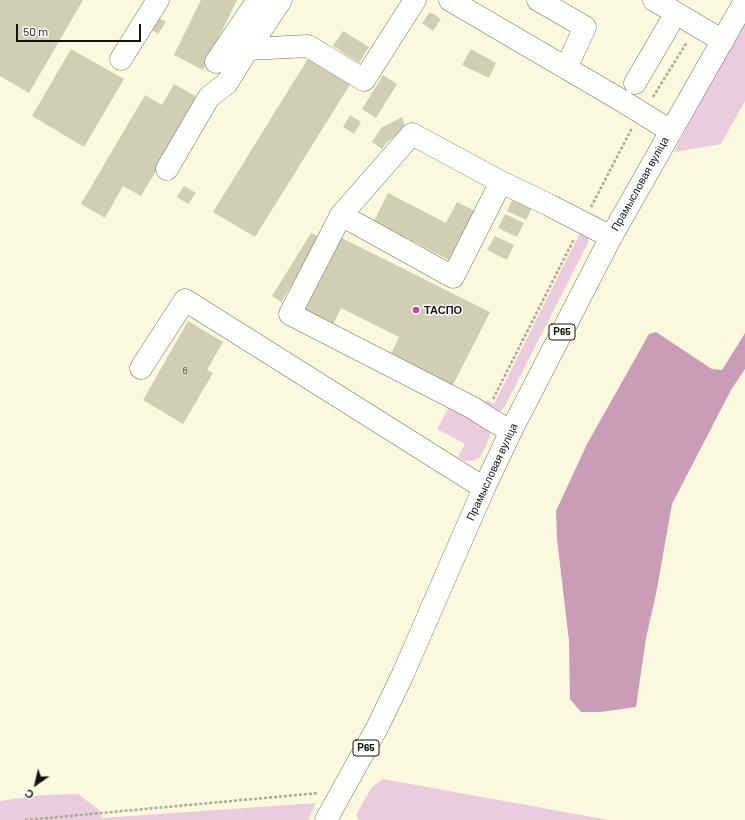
<!DOCTYPE html>
<html>
<head>
<meta charset="utf-8">
<style>
	body { margin:0 }
	#map { position:relative; width:745px; height:820px; overflow:hidden; background:#fbf9dd; font-family:Barlow,sans-serif }
	canvas { display:block }
	.north { position:absolute; left:16px; top:764px; width:40px; height:40px; -webkit-text-stroke:3px #fff; paint-order:stroke; rotate:214deg; font-size:11px; font-weight:700; line-height:16px; text-align:center; color:#14140a }
	.north::after { content:''; display:block; margin:auto; width:14px; height:18px; background:#14140a; clip-path:polygon(50% 0,100% 100%,50% 72%,0 100%) }
	.scale { position:absolute; left:16px; top:24px; width:125px; height:18px; box-sizing:border-box; border:2px solid #14140a; border-top:0; padding-left:5px; font-size:12px; line-height:14px; white-space:nowrap; color:#14140a; -webkit-text-stroke:3px #fff; paint-order:stroke }
</style>
</head>
<body>
<div id="map">
<canvas width="745" height="820"></canvas>
<div class="north">С</div>
<div class="scale">50 m</div>
</div>
<script>
const ctx = document.querySelector('canvas').getContext('2d');
ctx.lineJoin = 'round';
function fillPath(path, color) { ctx.fillStyle = color; ctx.fill(path, 'evenodd'); }
const shape = rows => new Path2D(rows.map(r => 'M' + r).join(''));
function stroke(path, color, width, dash) { ctx.strokeStyle = color; ctx.lineWidth = width; ctx.lineCap = dash ? 'butt' : 'round'; ctx.setLineDash(dash || []); ctx.stroke(path); }
function label(font, color, halo, rows, align = 'center') {
  ctx.font = font + ' Barlow,sans-serif'; ctx.lineWidth = 3; ctx.setLineDash([]); ctx.textBaseline = 'middle'; ctx.strokeStyle = halo; ctx.fillStyle = color; for (const [text, x, y, turn = 0] of rows) {
    ctx.save(); ctx.translate(x, y); ctx.rotate((+turn || 0) * Math.PI / 180); ctx.textAlign = isNaN(turn) ? turn : align; if (halo) ctx.strokeText(text, 0, 0); ctx.fillText(text, 0, 0); ctx.restore();
  }
}
const green = shape([
	[745,19,745,101,721,144,674,152,720,63],
	[582,229,589,236,588,243,505,406,501,411,496,413,483,407,486,400,494,404],
	[449,407,487,428,490,433,489,439,484,450,480,457,473,461,465,461,458,457,465,444,437,429],
	[383,779,609,820,359,820,356,815,372,787],
	[78,794,99,810,102,818,316,803,308,820,0,820,0,801,42,795]
]);
const water = shape([
	[656,332,712,369,722,370,745,333,745,369,731,390,672,504,656,594,646,638,636,707,601,712,581,712,570,699,569,641,557,539,556,511,587,444,649,334]
]);
const building = shape([
	[0,0,83,0,29,93,0,76],
	[201,0,237,0,203,70,174,55],
	[430,12,441,19,433,31,422,23],
	[155,15,166,22,158,34,147,26],
	[343,31,369,47,359,63,333,46],
	[71,49,124,79,84,147,32,116],
	[471,49,496,63,489,78,462,65],
	[309,57,351,83,255,237,213,212],
	[383,75,397,84,376,118,362,109],
	[174,84,199,98,141,196,123,186,105,218,81,204,145,95,162,105],
	[350,115,361,122,354,134,343,127],
	[402,117,406,129,387,142,382,149,372,142,381,128],
	[184,186,196,193,188,204,177,197],
	[388,193,446,223,457,202,475,211,449,260,374,221],
	[514,196,533,206,526,220,507,211],
	[505,214,524,223,517,237,498,228],
	[311,233,321,238,281,302,272,296],
	[495,236,514,245,507,260,487,250],
	[340,237,490,312,453,385,391,354,399,337,341,308,331,329,301,314],
	[188,321,223,342,207,370,213,373,183,424,143,400]
]);
const path = shape([
	[653,97,687,42],
	[591,207,632,128],
	[493,399,574,239],
	[25,820,319,793]
]);
const minor = shape([
	[281,0,248,49,308,46,364,80,415,0],
	[450,0,619,99,671,131],
	[538,0,585,27,566,68],
	[654,0,723,41],
	[121,59,158,0],
	[216,62,258,0],
	[635,83,676,13],
	[167,169,209,97,227,83,248,49],
	[341,215,453,277,501,182],
	[141,368,185,300,484,488],
	[511,431,493,421,473,408,290,314,341,215,412,134,501,182,549,205,611,237]
]);
const major = shape([
	[326,820,378,726,403,674,484,488,511,431,611,237,745,1]
]);
const markers = [
	[416,310,4,"#c2489a"]
];
const numberNames = [
	["6",185,371]
];
const shields = [
	[562,332,26],
	[366,748,26]
];
const shieldNames = [
	["Р65",562,332],
	["Р65",366,748]
];
const streetNames = [
	["Прамысловая вуліца",640,184,-61],
	["Прамысловая вуліца",492,472,-65]
];
const poiNames = [
	["ТАСПО",424,310]
];
fillPath(green, '#eaccde');
fillPath(water, '#ca9cb7');
fillPath(building, '#d1cfb3');
stroke(minor, '#747259', 23);
stroke(major, '#747259', 23);
stroke(path, '#abaa94', 2.5, [3, 2]);
stroke(minor, '#fff', 22);
stroke(major, '#fff', 22);
for (const [x, y, r, color] of markers) { const dot = new Path2D(); dot.arc(x, y, r, 0, 2 * Math.PI); ctx.fillStyle = color; ctx.fill(dot); stroke(dot, '#fff', 1.5); }
label('9px', '#434334', null, numberNames);
for (const [x, y, w] of shields) { const box = new Path2D(); box.roundRect(x - w / 2, y - 8, w, 16, 3); ctx.fillStyle = '#fff'; ctx.fill(box); stroke(box, '#14140a', 1); }
label('bold 10px', '#14140a', null, shieldNames);
label('11px', '#14140a', '#fff', streetNames);
label('bold 11px', '#14140a', '#fff', poiNames, 'left');
</script>
</body>
</html>
